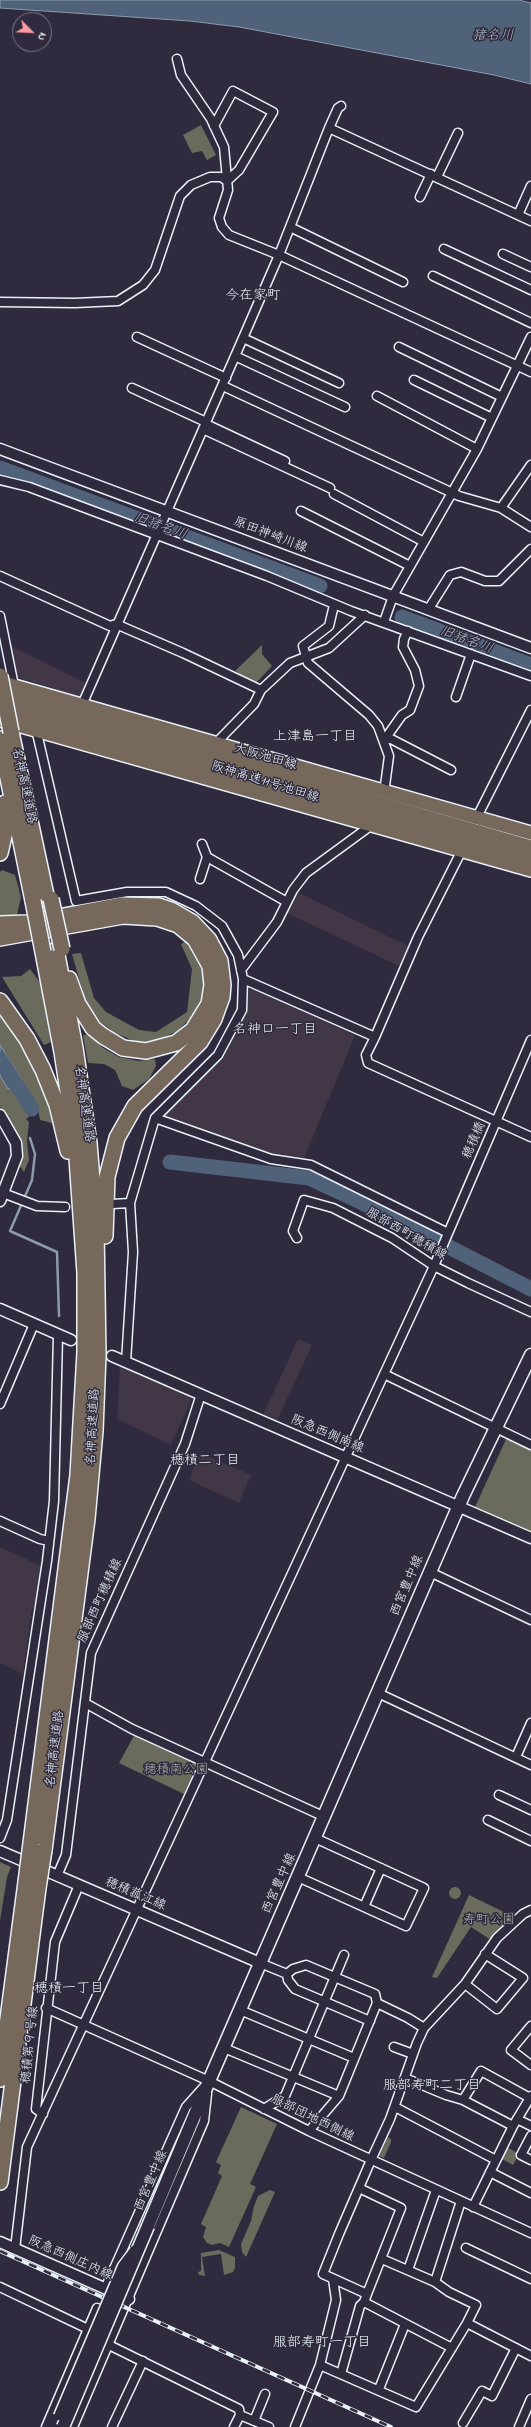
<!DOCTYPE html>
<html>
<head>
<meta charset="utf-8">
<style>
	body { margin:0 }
	#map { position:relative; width:531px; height:2427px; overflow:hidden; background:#2f2a3d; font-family:"Indie Flower",sans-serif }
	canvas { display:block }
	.north { position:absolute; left:12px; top:12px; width:40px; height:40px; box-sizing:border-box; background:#2f2a3d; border:1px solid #797a88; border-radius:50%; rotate:114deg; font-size:11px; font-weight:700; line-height:16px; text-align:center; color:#e8f1f8 }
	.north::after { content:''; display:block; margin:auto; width:14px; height:18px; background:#ff9aa2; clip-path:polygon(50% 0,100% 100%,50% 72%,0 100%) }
</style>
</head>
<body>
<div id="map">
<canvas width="531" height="2427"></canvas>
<div class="north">N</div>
</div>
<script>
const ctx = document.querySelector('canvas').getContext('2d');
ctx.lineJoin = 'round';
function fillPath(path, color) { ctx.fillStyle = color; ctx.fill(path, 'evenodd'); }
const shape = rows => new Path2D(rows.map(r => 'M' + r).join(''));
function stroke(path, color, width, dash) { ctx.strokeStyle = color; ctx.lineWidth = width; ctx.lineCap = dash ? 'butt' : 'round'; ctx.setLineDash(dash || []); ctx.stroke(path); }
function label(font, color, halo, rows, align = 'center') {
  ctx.font = font + ' "Indie Flower","Klee One",sans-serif'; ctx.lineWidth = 3; ctx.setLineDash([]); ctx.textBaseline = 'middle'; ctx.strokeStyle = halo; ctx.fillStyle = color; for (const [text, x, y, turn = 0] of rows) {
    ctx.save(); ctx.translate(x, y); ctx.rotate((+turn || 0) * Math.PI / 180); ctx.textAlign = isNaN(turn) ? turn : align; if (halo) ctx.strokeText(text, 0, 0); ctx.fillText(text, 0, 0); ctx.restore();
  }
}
const built = shape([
	[9,645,86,683,80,697,16,677],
	[297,892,408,946,399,966,287,913],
	[252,988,355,1035,303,1161,274,1156,166,1121,165,1116,222,1058,243,1019,248,991],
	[298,1339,312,1345,276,1423,262,1417],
	[120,1366,190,1396,191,1401,171,1445,117,1419],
	[200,1453,251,1475,239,1503,189,1480],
	[0,1547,43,1567,37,1604,32,1609,23,1674,0,1663]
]);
const green = shape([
	[201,125,216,155,207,160,202,151,192,153,183,135],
	[262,645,262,654,272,666,255,684,237,675,238,672,235,671],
	[2,870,15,875,21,897,17,915,0,917,0,872],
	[186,941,196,951,203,970,203,995,193,1016,177,1031,157,1041,137,1042,115,1033,95,1018,86,1003,72,954,81,953,94,998,106,1012,139,1030,156,1032,187,1012,192,969,181,944],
	[30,969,42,985,51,1042,44,1045,2,977,21,976],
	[0,1014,25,1052,45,1093,52,1123,40,1120,38,1110,26,1119,29,1122,27,1141,29,1160,24,1172,19,1165,16,1133,0,1107],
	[83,1035,91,1035,103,1048,119,1057,139,1061,155,1059,156,1066,149,1079,133,1090,122,1086,115,1070,104,1064,88,1063],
	[507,1437,531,1449,531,1532,475,1507],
	[135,1734,199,1763,184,1794,119,1763],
	[0,1862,11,1867,7,1877,0,1921],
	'449 1893a6 6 0 1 1 12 0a6 6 0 1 1-12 0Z',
	[469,1895,510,1915,511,1920,491,1940,471,1927,437,1978,432,1977],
	[241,2107,277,2124,250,2184,256,2187,229,2247,220,2243,212,2245,207,2243,203,2237,206,2227,201,2224,222,2176,218,2173,221,2165,216,2162],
	[388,2137,391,2139,391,2142,384,2158,379,2156],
	[507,2147,519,2154,513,2165,502,2159],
	[270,2190,275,2192,246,2257,242,2252,241,2244,251,2221,254,2206,258,2196],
	[219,2250,235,2257,235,2268,233,2272,224,2275,221,2254,202,2257,205,2276,199,2275,198,2272,201,2271,201,2253]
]);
const water = shape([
	[0,0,519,0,531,3,531,84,494,75,239,27,190,21,0,8,0,0],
	[0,1045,22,1080,8,1089,0,1076,0,1045]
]);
const stream = shape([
	[30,1138,35,1154,32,1180,10,1231,57,1252,59,1316]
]);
const river = shape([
	[0,468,320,586],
	[402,617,531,665],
	[0,1059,32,1109],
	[170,1162,309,1178,371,1207,531,1289]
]);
const minor = shape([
	[177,59,181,75,211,119,224,147,228,190,219,218,222,227,229,235,279,255,531,372],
	[329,128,531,221],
	[437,177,458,133],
	[420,197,431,174],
	[518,215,531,186],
	[290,227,403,282],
	[444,249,531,290],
	[503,254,531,267],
	[433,276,531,323],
	[0,302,75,303,118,301,143,285,155,270,180,196,191,185,210,177,221,177,227,181,239,170,273,112,233,91,214,126],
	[137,337,226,378],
	[243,338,339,383],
	[399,347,502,397],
	[235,356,345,407],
	[414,380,492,418],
	[223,386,459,496,501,508],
	[132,388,206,422],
	[377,396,477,449],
	[206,424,285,461],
	[203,429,330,488],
	[531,465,501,508,531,527],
	[0,480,29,487,267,576,351,611,531,676],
	[334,494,424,542],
	[301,511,410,566],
	[0,576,110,626,116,624,183,653,261,690],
	[334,605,329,626,303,646,308,663,369,715,378,726,389,756,384,793],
	[428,610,450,575,461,572,485,581,499,581,531,549],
	[0,616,14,686],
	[384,622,393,596,477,449,531,337],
	[456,697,471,654],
	[82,705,243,338,279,255,329,128,338,108,341,106],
	[36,729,76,901,127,892,166,892,196,906,222,926,238,955,243,979,242,1010,218,1055,155,1118,130,1203,133,1252,126,1362],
	[385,739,402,715,410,710,419,686,415,670,403,647,404,639,408,631],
	[385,739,391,739,451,770],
	[216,743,254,704,261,690,290,663,329,648,365,615],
	[476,819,531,710],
	[207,857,287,902],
	[200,879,207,857,202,844],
	[241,970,277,922,293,890,306,873,373,824],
	[243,979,375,1037,366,1055,368,1063,531,1137],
	[375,1037,418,937,462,850],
	[155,1118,271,1159,311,1165,448,1233],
	[3,1193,37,1206,65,1207],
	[112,1204,130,1203],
	[297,1238,293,1231,304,1200,333,1208,392,1238,434,1266,468,1283,531,1312],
	[384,1374,531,1445],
	[0,1404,34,1324],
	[0,1521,40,1539,49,1541],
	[430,1572,531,1620],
	[378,1693,531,1765],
	[85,1703,132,1729,325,1817],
	[516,1757,531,1723],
	[499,1795,531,1810],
	[488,1820,531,1841],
	[0,1838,7,1820,47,1561,54,1501,58,1335],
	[57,1876,66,1855,91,1653,185,1444,201,1394],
	[298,1877,406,1926,424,1888,315,1838],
	[364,1907,381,1868],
	[260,1963,287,1974,293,1969,306,1965,375,1994,377,2003,408,2018,424,2028],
	[287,1974,288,1980,295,1989,370,2021],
	[465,1984,497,2009,523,1978,485,1954],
	[46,2008,209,2081,309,2131,531,2233],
	[240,2010,354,2058],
	[531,2026,511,2050,531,2065],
	[394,2047,413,2054],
	[224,2048,339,2096],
	[405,2078,446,2095,463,2100,513,2126],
	[463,2100,481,2071,530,2098],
	[395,2107,496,2160],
	[264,2109,285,2096,344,1955],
	[43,2114,36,2109,55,1942,79,1885],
	[517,2119,531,2126],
	[309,2131,339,2096,377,2003],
	[531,2136,521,2155,531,2160],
	[490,2172,531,2193],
	[359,2188,401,2208,367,2294,323,2274,339,2234,371,2160,390,2119,417,2043,424,2028,465,1984,497,1938,523,1914,531,1910],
	[473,2207,513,2126,531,2096],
	[466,2248,531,2279],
	[15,2249,27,2147,434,1266,531,1040],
	[408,2270,436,2190],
	[435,2282,461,2201],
	[0,2287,88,2329],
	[105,2289,186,2107,203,2088],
	[367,2294,364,2302,452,2348],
	[467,2323,531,2356],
	[109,2345,239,2409,240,2415,269,2427],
	[320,2365,416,2407,467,2323,476,2305,449,2292,435,2282,382,2259],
	[341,2374,360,2306,364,2302],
	[379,2389,405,2324],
	[254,2421,265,2394],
	[463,2423,482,2391,492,2396,516,2348],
	[46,2427,97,2308,108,2313],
	[53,2427,58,2416],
	[73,2427,204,2121,207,2094],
	[112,2427,143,2361],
	[234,2427,240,2415],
	[295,2427,320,2365,336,2300,333,2279],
	[519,2427,531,2399]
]);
const tertiary = shape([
	[0,449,531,648],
	[0,1115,16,1143,17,1156,0,1201],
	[0,1309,71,1340],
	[112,1356,531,1538],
	[0,1851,260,1963],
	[0,2242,129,2299]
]);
const secondary = shape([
	[148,2226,209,2081,430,1572,463,1496,531,1355]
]);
const primary = shape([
	[0,682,531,833],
	[0,720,531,870]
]);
const motorway = shape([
	[0,694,531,848],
	[0,706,531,860],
	[11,732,47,900],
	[0,739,33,901],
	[0,853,6,827,5,803],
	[0,924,27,923,121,905,159,906,171,910,192,922,209,940,220,961,223,985,222,997,214,1019,200,1042,135,1106,117,1138,107,1177,105,1236],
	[0,938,123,916,157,918,178,925,195,939,210,966,212,985,209,1004,193,1030,176,1043,146,1051,123,1048,103,1036,93,1028,78,1004,69,979],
	[0,1001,27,1039,43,1070,57,1105,68,1151],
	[31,1843,78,1475,85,1352,85,1273,76,1144,62,1052,43,952],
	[44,1850,87,1519,95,1431,98,1355,96,1228,89,1143,75,1048,56,950],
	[0,2079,26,1882],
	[0,2182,38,1888]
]);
const rail = shape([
	[0,2251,391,2427]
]);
const minorBridge = shape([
	[58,2416,122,2266,134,2250]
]);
const secondaryBridge = shape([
	[63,2427,148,2226]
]);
const motorwayBridge = shape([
	[0,676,11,732],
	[51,899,62,949],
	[33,901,43,952],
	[26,1882,31,1843],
	[38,1888,44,1850]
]);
const streetNames = [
	["原田神崎川線",270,536,21],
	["大阪池田線",265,758,16],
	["阪神高速11号池田線",265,783,17],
	["名神高速道路",23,786,78],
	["名神高速道路",83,1104,82],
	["穂積橋",475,1141,-67],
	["服部西町穂積線",406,1235,30],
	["名神高速道路",94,1427,-87],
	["阪急西側南線",327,1435,23],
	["西宮豊中線",408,1586,-67],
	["服部西町穂積線",101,1601,-66],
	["名神高速道路",56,1749,-83],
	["西宮豊中線",280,1884,-66],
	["穂積菰江線",135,1895,23],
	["穂積第９号線",31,2045,-84],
	["服部団地西側線",312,2119,26],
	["西宮豊中線",152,2181,-67],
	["阪急西側庄内線",70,2259,24]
];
const parkNames = [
	["穂積南公園",176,1771],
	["寿町公園",489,1921]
];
const waterNames = [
	["猪名川",493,37],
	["旧猪名川",160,527,20],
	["旧猪名川",466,641,20]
];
const neighbourhoodNames = [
	["今在家町",253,297],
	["上津島一丁目",315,738],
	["名神口一丁目",275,1031],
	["穂積二丁目",205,1462],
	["穂積一丁目",69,1990],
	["服部寿町二丁目",432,2087],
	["服部寿町一丁目",322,2344]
];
fillPath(built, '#413747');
fillPath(green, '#6a6b5d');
fillPath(water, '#4f627a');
stroke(water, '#8c9bac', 1);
stroke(stream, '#8c9bac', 2.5);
stroke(river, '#4f627a', 15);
stroke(minor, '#e8f1f8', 11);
stroke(tertiary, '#e8f1f8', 13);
stroke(secondary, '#e8f1f8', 15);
stroke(primary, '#e8f1f8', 16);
stroke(motorway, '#e8f1f8', 18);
stroke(minor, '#2f2a3d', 8);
stroke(tertiary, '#2f2a3d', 10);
stroke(secondary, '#2f2a3d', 12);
stroke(primary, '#76695c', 13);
stroke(motorway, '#76695c', 15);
stroke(rail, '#e8f1f8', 4);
stroke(rail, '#2f2a3d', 2.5, [8]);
stroke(minorBridge, '#e8f1f8', 11, []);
stroke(secondaryBridge, '#e8f1f8', 15, []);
stroke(motorwayBridge, '#e8f1f8', 18, []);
stroke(minorBridge, '#2f2a3d', 8);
stroke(secondaryBridge, '#2f2a3d', 12);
stroke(motorwayBridge, '#76695c', 15);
label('13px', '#e8f1f8', '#2f2a3d', streetNames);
label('13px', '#afb5b2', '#2f2a3d', parkNames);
label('italic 14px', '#abb8c6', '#2f2a3d', waterNames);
label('14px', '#e8f1f8', '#2f2a3d', neighbourhoodNames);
</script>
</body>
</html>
